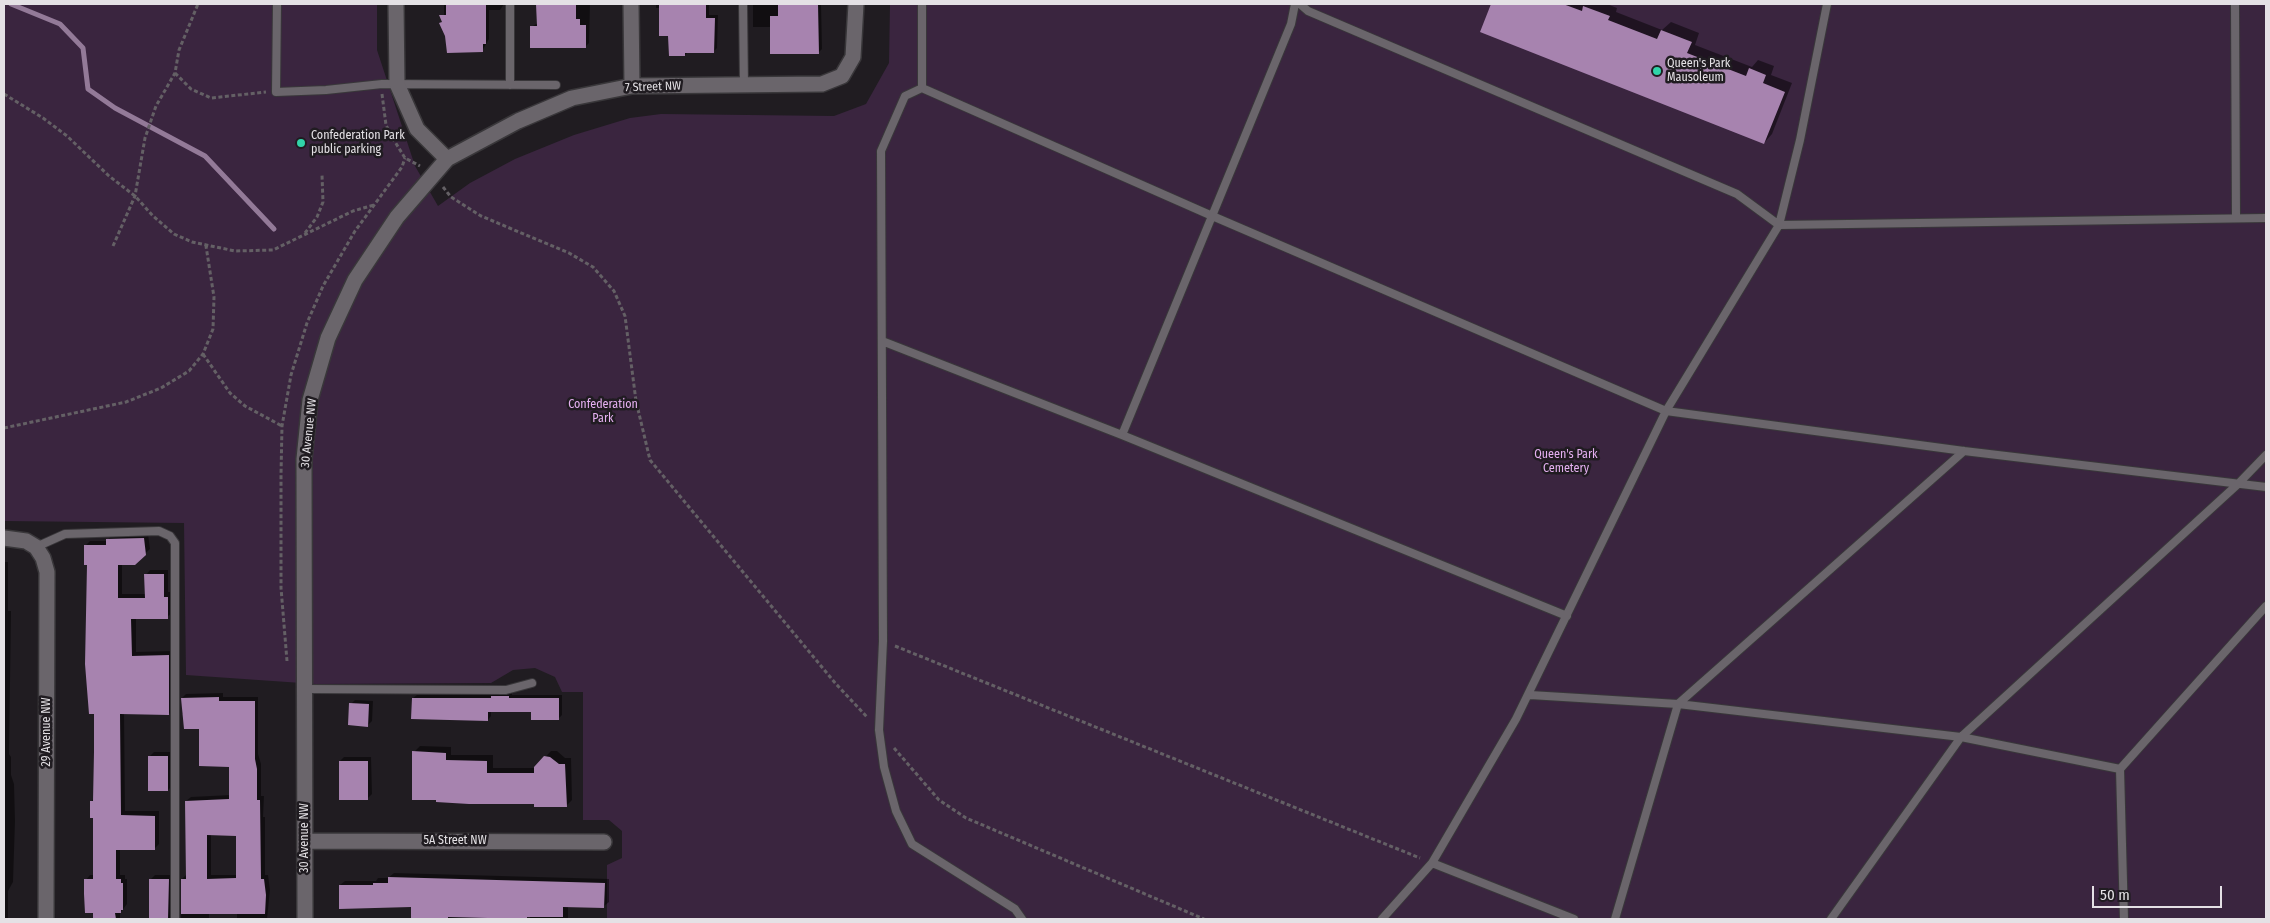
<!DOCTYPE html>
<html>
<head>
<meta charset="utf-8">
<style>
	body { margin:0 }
	#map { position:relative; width:2270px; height:923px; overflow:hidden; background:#201c21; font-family:"Fira Sans Condensed",sans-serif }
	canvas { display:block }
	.frame { position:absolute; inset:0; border:5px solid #e4e1e5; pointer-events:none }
	.scale { position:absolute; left:2092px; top:886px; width:130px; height:22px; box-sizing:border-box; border:2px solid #e4e1e5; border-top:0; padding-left:6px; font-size:15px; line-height:18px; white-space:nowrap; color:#e4e1e5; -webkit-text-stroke:4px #201c21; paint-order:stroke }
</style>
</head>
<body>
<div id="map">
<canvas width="2270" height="923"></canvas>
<div class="frame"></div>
<div class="scale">50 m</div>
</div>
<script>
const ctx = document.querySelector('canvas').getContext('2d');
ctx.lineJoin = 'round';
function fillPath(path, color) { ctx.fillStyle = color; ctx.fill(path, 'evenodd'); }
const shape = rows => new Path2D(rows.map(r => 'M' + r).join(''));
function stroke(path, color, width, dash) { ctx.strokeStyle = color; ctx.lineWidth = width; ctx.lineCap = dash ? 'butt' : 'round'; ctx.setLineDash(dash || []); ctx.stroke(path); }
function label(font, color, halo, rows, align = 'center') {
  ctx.font = font + ' "Fira Sans Condensed",sans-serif'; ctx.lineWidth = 5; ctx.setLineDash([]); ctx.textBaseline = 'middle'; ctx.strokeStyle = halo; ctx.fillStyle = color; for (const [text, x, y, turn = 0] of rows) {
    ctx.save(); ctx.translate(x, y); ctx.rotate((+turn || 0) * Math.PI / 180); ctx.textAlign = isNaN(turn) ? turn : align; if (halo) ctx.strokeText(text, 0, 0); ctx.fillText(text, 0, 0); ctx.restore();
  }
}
const green = shape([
	[4,4,377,4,377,50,415,166,438,206,470,183,515,159,574,135,630,118,661,114,834,116,866,104,889,63,890,4,2266,4,2266,919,607,919,607,865,622,858,622,831,609,820,583,820,583,692,562,692,555,677,535,668,513,670,491,683,316,684,186,675,184,523,4,521]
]);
const shadow = shape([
	[444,4,504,4,500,10,489,10,489,39,482,51,446,36,441,23,444,20],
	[538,4,590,4,589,43,585,47,531,27,538,23],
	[656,4,709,4,709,15,718,15,717,48,713,52,688,52,685,55,669,35,660,8,656,8],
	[753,4,821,4,822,49,818,53,771,27,753,27],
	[1492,4,1607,4,1617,8,1616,12,1662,30,1671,22,1699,33,1695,45,1752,67,1758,60,1774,66,1771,75,1792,83,1772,134,1764,143,1482,31],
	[112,534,148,534,150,549,135,563,122,563,122,594,146,594,146,575,150,570,168,570,168,592,172,592,172,613,167,617,136,617,136,652,173,651,174,709,169,714,124,712,125,811,159,811,159,844,154,849,120,849,120,875,125,875,125,879,127,879,127,904,120,913,120,919,94,919,86,880,90,875,94,875,94,817,91,802,94,798,95,712,89,564,85,546,90,541,107,541],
	[4,562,8,562,8,611,11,611,9,754,11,757,11,775,14,784,15,821,13,882,8,891,8,919,4,919],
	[223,693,223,697,258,697,258,754,261,764,261,796,264,796,263,817,265,817,265,875,268,875,270,890,267,919,237,919,237,913,209,913,209,919,181,919,182,879,186,875,186,801,191,797,231,795,230,765,200,728,185,714,182,714,182,698,186,694],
	[211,834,237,834,238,875,211,875],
	[496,693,512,693,512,695,562,695,562,715,559,718,532,711,491,711,491,716,488,720,413,698,417,695,493,695],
	[355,700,373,701,372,721,368,725,351,704],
	[420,746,451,747,451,755,493,755,493,768,535,768,551,751,557,751,565,758,571,758,572,800,566,806,535,803,414,752],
	[154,752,172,752,172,786,168,790,150,756],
	[344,757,371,757,372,794,368,798,340,761],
	[394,873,609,879,609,902,604,906,568,906,568,919,530,919,530,900,509,900,509,919,413,919,412,906,340,885,345,881,376,881,378,878,388,878],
	[155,875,173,875,178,919,149,919,151,879]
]);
const stream = shape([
	[11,4,60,24,83,48,88,89,115,108,205,156,274,229]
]);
const building = shape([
	[446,4,486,4,486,44,483,44,483,52,447,53,445,36,439,23,442,22,439,15,446,15],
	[536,4,576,4,576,19,580,19,580,25,586,25,586,48,530,48,530,26,537,26],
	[659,4,706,4,706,18,715,18,714,53,685,53,685,56,669,56,668,36,659,36],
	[778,4,818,4,819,54,770,54,770,16,778,16],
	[1491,4,1563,4,1582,11,1583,6,1610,16,1608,20,1657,39,1661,30,1692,42,1687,53,1746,76,1749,68,1766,75,1763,83,1785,92,1764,144,1480,32],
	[144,538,146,555,135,565,118,565,118,598,145,598,144,574,164,574,164,597,168,597,168,619,131,619,132,656,169,655,169,715,120,714,121,815,155,816,155,850,116,850,116,879,121,879,121,883,123,883,123,910,121,910,121,913,115,913,116,919,93,919,93,913,85,913,84,894,84,879,93,879,93,818,90,818,90,801,93,801,94,752,94,714,89,714,85,664,87,565,84,565,84,545,106,545,106,539],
	[491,696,509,696,509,698,559,698,559,720,531,720,531,712,488,712,488,721,411,719,412,698,491,698],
	[219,697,219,701,255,701,255,759,257,769,257,800,260,800,261,879,264,879,266,895,265,914,181,914,181,879,186,879,185,801,229,799,229,767,199,766,199,729,184,729,181,698],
	[207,835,236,836,236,878,207,879],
	[349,703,369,704,368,727,348,725],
	[412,751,446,753,446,760,487,761,487,773,534,773,534,767,544,756,550,757,559,764,565,764,567,807,534,807,534,804,469,804,436,802,436,800,412,800],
	[148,756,168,756,168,791,148,791],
	[339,761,368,761,368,800,339,800],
	[388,877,605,883,604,908,563,907,563,917,527,917,527,919,448,917,448,919,411,919,411,907,339,909,339,885,373,885,373,883,388,883],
	[149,879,169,879,168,919,149,919]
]);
const path = shape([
	[175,73,191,89,211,98,266,92],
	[4,94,43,118,67,136,109,176,135,196,153,216,174,234,192,242,235,251,273,250,353,211,374,205],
	[382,94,386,125,392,137,405,158,420,166],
	[443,187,451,197,481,216,569,253,593,267,614,291,625,316,636,401,650,460,836,684,867,717],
	[305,233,317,217,323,202,322,175],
	[113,246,135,196,145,138,156,106,175,73,179,50,198,4],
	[203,354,230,393,245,406,282,426],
	[4,428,126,402,161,388,189,371,203,354,213,329,214,297,206,246],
	[895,646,1420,858],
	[287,661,281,588,281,475,282,426,291,375,307,323,323,286,355,231,402,167,405,158],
	[894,748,939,800,966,818,1204,919]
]);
const service = shape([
	[277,4,276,92,326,90,382,84,556,85],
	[510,4,510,85],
	[743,4,744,86],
	[1300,4,1308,11,1737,194,1779,225,2266,218],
	[2235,4,2236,218],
	[922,88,922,4],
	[882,341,1122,435,1567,616],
	[1122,435,1291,24,1295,4],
	[36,547,65,534,159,531,170,536,175,543,175,919],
	[305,689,506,690,532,683],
	[1530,695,1678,704,1961,737,2120,769],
	[1432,863,1574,919],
	[1022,919,1015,909,912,844,896,811,884,767,879,730,883,641,881,151,905,96,922,88,1210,215,1666,411,1964,451,2266,487],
	[1382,919,1432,863,1516,719,1666,411,1779,225,1800,140,1827,4],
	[1615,919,1678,704,1964,451],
	[1831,919,1961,737,2238,484,2266,455],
	[2124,919,2120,769,2266,606]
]);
const minor = shape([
	[396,4,397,84,417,129,447,159],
	[631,4,632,86],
	[4,538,26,541,36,547,43,558,47,572,46,919],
	[306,841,604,842],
	[305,919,304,459,310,400,328,338,355,280,397,217,447,159,518,121,572,98,632,86,822,84,842,76,853,57,856,4]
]);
const markers = [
	[1657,71,5,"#31d4a9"],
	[301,143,5,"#31d4a9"]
];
const poiNames = [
	["Queen's Park",1667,64],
	["Mausoleum",1667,78],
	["Confederation Park",311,136],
	["public parking",311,150]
];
const streetNames = [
	["7 Street NW",653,87,-2],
	["30 Avenue NW",309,433,-84],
	["29 Avenue NW",47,732,-90],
	["30 Avenue NW",305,838,-90],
	["5A Street NW",455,841]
];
const parkNames = [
	["Confederation",603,405],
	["Park",603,419],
	["Queen's Park",1566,455],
	["Cemetery",1566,469]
];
fillPath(green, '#3a253f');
fillPath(shadow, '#0007');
stroke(stream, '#937a98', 5);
fillPath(building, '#a783af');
stroke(service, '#39373a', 10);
stroke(minor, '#39373a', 18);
stroke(path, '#646065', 3, [4, 2.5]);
stroke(service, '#6a656b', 8);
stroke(minor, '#6a656b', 15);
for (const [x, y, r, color] of markers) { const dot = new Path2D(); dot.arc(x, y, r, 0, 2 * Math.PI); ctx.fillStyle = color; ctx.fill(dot); stroke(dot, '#201c21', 2); }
label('12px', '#e4e1e5', '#201c21', poiNames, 'left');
label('12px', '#e4e1e5', '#201c21', streetNames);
label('12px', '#e5b0f1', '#201c21', parkNames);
</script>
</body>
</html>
